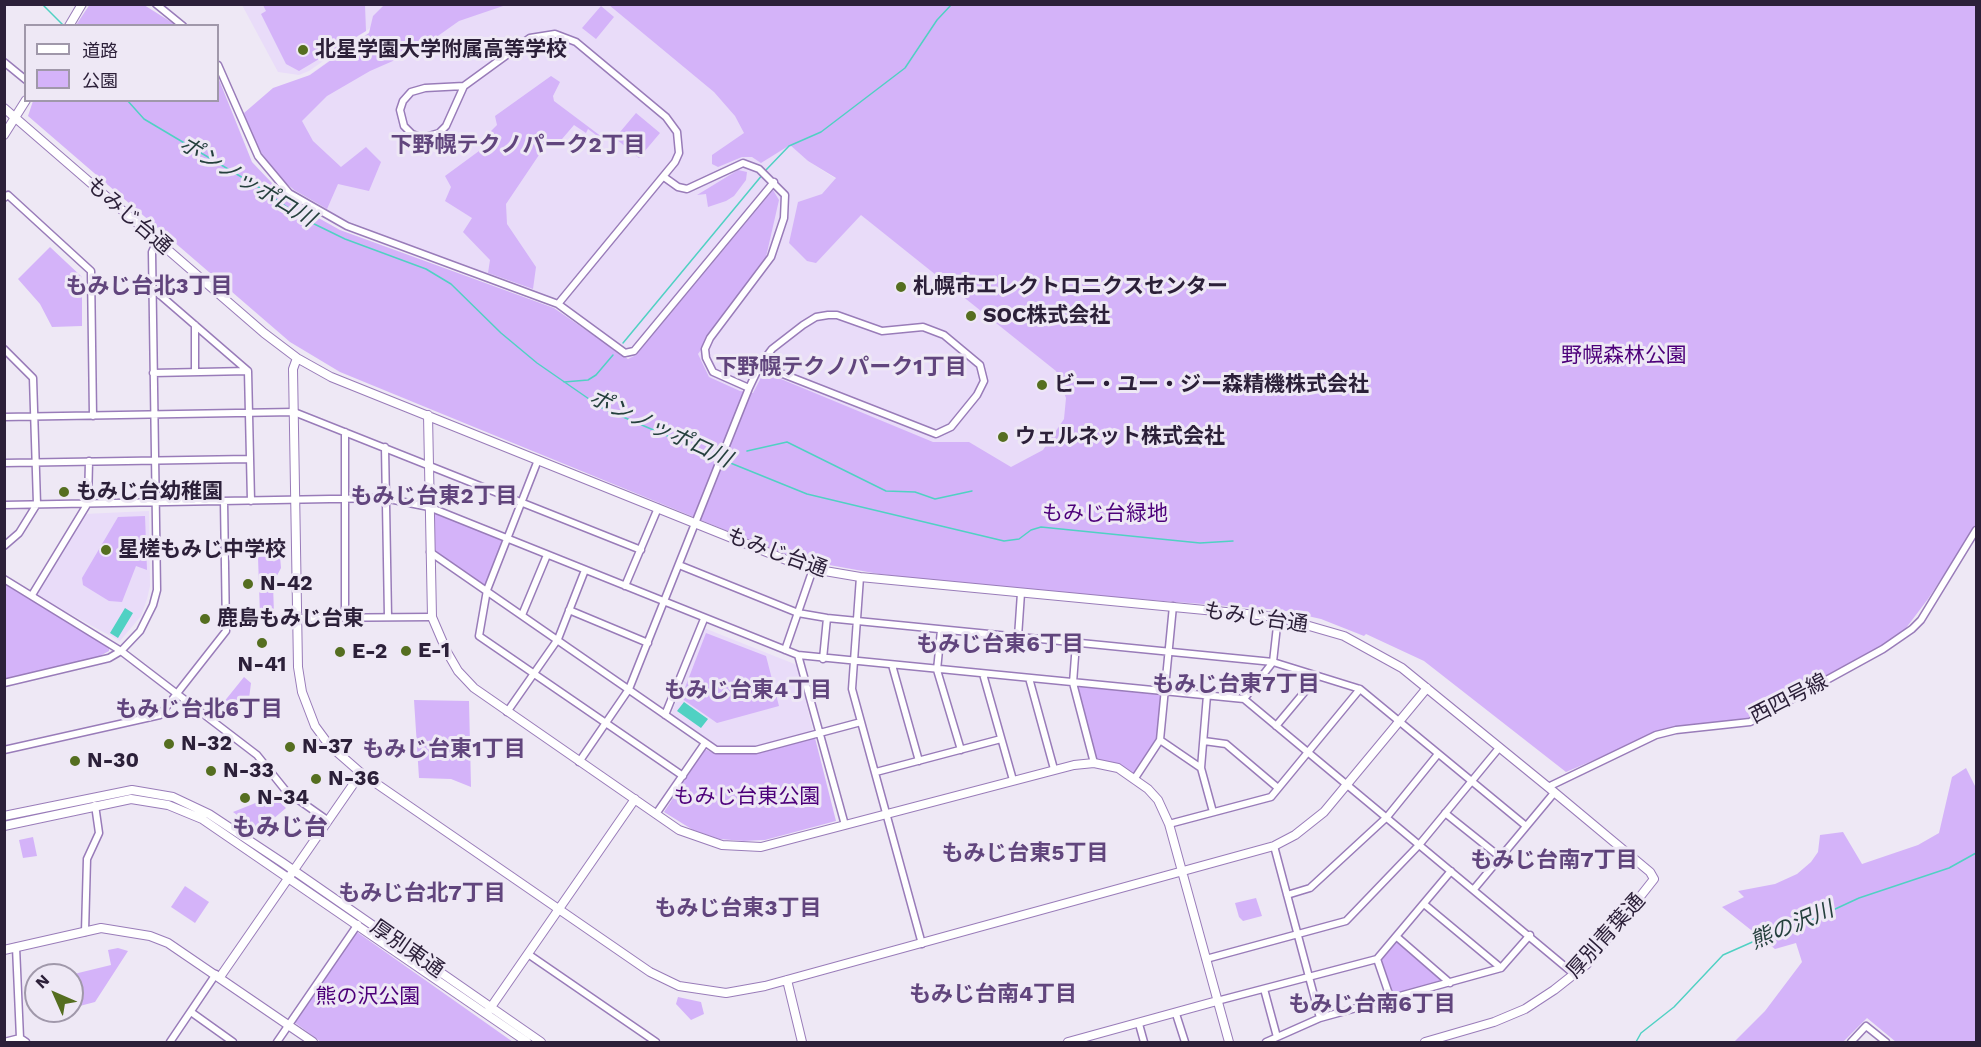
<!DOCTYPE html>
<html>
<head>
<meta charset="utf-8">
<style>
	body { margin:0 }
	#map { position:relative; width:1981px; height:1047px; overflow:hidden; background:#eee8f5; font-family:"Work Sans","Noto Sans JP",sans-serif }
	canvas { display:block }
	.frame { position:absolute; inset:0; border:6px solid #2c2039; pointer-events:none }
	.legend { position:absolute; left:24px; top:24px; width:195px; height:78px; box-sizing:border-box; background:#eee8f5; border:2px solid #a098aa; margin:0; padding:8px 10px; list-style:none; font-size:18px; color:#2c2039 }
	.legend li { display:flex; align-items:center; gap:12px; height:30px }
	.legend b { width:30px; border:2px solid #a098aa }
	.north { position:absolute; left:24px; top:963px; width:60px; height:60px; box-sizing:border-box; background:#eee8f5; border:2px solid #a098aa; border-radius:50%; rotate:315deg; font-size:16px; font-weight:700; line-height:24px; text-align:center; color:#2c2039 }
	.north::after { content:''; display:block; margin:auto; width:21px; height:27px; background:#556e20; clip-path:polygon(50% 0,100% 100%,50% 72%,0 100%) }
</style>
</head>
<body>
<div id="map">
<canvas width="1981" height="1047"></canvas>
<div class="frame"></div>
<ul class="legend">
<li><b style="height:8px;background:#fff"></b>道路</li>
<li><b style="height:16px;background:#d4b3f9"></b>公園</li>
</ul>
<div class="north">N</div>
</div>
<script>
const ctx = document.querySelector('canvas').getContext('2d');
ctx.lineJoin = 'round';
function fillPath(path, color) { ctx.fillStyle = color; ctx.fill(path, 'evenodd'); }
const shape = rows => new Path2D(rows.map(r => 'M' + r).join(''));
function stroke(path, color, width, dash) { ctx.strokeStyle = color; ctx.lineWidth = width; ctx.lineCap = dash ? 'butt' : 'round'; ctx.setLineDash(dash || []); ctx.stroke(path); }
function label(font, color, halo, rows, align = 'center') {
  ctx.font = font + ' "Work Sans","Noto Sans JP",sans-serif'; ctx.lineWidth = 6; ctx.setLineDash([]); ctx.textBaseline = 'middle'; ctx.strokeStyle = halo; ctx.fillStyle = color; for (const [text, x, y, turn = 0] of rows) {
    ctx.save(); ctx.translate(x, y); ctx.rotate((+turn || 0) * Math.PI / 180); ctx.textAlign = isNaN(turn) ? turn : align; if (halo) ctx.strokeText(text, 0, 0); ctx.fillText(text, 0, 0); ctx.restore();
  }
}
const built = shape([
	[242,5,403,5,309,71,299,75,278,72],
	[407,5,620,5,730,91,808,161,850,188,1119,399,1051,453,1007,472,631,360,555,306,331,214,279,169,249,118],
	[149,511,150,586,147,599,141,616,120,641,35,595,84,514],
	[704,628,797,665,813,731,755,747,717,747,671,715]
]);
const green = shape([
	[90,4,144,5,176,25,76,25],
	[263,5,365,5,366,31,299,71,286,64,261,14,266,11],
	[384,5,506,5,459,21,418,50,370,71,327,96,302,121,313,141,341,167,366,147,381,162,369,191,338,184,327,209,294,190,278,176,253,141,244,113,273,88,310,75,369,33,373,16],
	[609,5,1976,5,1976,526,1928,599,1903,632,1836,673,1749,723,1679,729,1646,738,1566,772,1424,661,1366,634,1364,636,1321,619,1281,610,1018,590,879,574,796,559,340,372,290,342,28,116,33,101,218,100,218,77,252,162,290,202,340,230,554,308,628,359,636,355,773,190,779,200,766,257,698,354,709,377,740,391,753,393,764,372,933,442,969,442,1011,467,1043,450,1064,419,1066,398,1056,371,861,215,816,263,807,261,789,243,798,202,822,194,836,178,808,161,790,145,761,163,752,157,742,157,718,167,712,164,712,155,744,133,735,116,714,92],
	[601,6,614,17,596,39,582,28],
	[551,76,560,82,553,96,554,101,602,137,600,138,588,129,586,133,574,125,556,146,545,146,506,204,507,224,536,267,533,289,488,273,490,260,463,232,472,218,445,201,451,187,445,176,494,140,491,131,497,125,495,116],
	[636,113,660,133,639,158,615,138],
	[738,170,747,172,746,180,734,196,726,201,708,207,706,194,697,195],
	[50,247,82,277,82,326,52,327,40,304,18,279],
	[429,507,507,539,487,590,430,552],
	[145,516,147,570,136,566,122,602,109,601,83,585,82,578,118,517],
	[280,556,281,568,273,583,274,615,260,615,258,557],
	[5,583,109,645,109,651,98,657,5,681],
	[706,633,766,656,779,706,717,723,681,698],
	[244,677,251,683,249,699,226,713,219,708],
	[1073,683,1165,691,1160,740,1135,778,1094,763],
	[414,700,469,701,471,787,451,779,419,778],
	[815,738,836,821,765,840,744,841,719,839,693,830,664,812,705,749,715,754,756,754],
	[1966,768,1976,788,1976,1042,1896,1042,1867,1018,1843,1042,1734,1042,1765,1011,1802,962,1796,943,1775,949,1722,907,1744,897,1738,891,1775,884,1797,874,1811,862,1818,852,1820,835,1843,832,1862,864,1918,845,1939,833,1952,777],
	[273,796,286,808,259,831,233,812],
	[33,837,37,856,23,858,19,840],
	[185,886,209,902,195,923,171,907],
	[1256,898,1262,916,1243,921,1239,917,1235,903],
	[357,932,513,1042,321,1042,294,1022],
	[1397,937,1450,983,1391,1000,1377,959],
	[118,948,128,951,95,1002,72,1008,70,975,111,965,108,950],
	[678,997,701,1002,704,1014,691,1020,676,1004]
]);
const water = shape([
	[125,608,133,613,118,638,110,633],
	[684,702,708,719,701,728,677,711]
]);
const stream = shape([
	[42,4,64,26],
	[127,100,144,119,260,188,304,219,345,239,426,269,451,284,501,333,537,363,602,408,719,458],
	[766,170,789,146,821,132,905,68,937,20,952,4],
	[623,343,763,174],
	[564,382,588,380,596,375,613,355],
	[747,451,787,442,886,491,915,492,935,499,972,491],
	[723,460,807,494,1004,541,1019,539,1031,530,1041,527,1200,543,1233,541],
	[1636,1042,1641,1033,1674,1007,1723,955,1775,932,1792,929,1859,898,1949,868,1976,853]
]);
const minor = shape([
	[156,4,183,26],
	[4,62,26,80],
	[218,65,258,156,289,193,347,226,558,304,625,353,634,351,774,182],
	[464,86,425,88,411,92,403,101,400,110,404,126,412,134,422,138,439,133,446,126,464,86,530,38,555,34,576,42,666,117,677,132,679,153,675,162,558,304],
	[664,177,678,187,687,189,743,163,759,169,785,195,784,218,771,257,710,338,705,349,706,358,713,372,749,388],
	[4,198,8,195,91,271,93,416],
	[152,288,248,371,251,501],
	[4,349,33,378,37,504,19,533,4,546],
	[195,371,195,325],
	[153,373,248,371],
	[4,417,294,412,641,550],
	[345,432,345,618],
	[385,447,388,617],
	[538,460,487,590,479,636,683,776],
	[4,463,249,459],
	[4,505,384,498,429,507,798,655,1244,699,1574,974],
	[430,552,716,750,756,750,861,722],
	[679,565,798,613,827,618,1273,662,1360,689,1526,826],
	[860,577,852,689,922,944],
	[4,579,121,651,257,755,286,791,327,820],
	[625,586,658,508],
	[32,595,88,503,89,461],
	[569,610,648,643],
	[522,615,547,555],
	[298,618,432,617],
	[941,630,937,670,961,750],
	[1018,637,1021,593],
	[1076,643,1073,683,1094,763],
	[785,650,813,569],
	[798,655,845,825],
	[823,659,827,618],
	[892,665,919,761],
	[983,674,1013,780],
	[1029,678,1054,769],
	[4,683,109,658,121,651,140,631,153,605,157,590,152,252,157,241],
	[1207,695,1201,768,1213,812],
	[1244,699,1273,662,1278,617],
	[507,712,558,639,585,570],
	[665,715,704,619],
	[1276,726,1317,677],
	[1160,740,1201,768],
	[1204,741,1226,744,1278,788],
	[4,750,160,715,226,631,224,501],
	[579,762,629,689,749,388,760,365,772,349,803,325,816,317,828,315,837,315,882,331,923,327,944,335,980,365,984,381,977,395,951,427,936,434,760,365],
	[876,772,1001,739],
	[1135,778,1160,740,1173,606],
	[1548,787,1656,735,1676,730,1750,722,1883,649,1912,629,1921,620,1976,530],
	[1445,813,1500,857],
	[656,814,705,743],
	[1169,824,1271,797,1360,689],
	[1274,846,1320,1018],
	[1474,889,1554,793],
	[1287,895,1310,888,1387,817,1438,754],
	[1424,904,1501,968],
	[85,932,87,859,99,833,95,805],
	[1397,937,1450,983],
	[16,947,20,1038],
	[528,954,656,1042],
	[1206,959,1346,921,1419,845,1499,748],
	[1377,959,1391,1000],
	[1264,989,1277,1037],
	[1217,1001,1377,959,1451,871],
	[191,1012,233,1042],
	[1176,1014,1185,1042],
	[1139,1024,1144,1042],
	[4,1042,20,1038,26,1042],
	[170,1042,216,974],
	[277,1042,358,924],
	[1266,1042,1320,1018,1501,968,1530,935],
	[1851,1042,1866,1026,1886,1042]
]);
const tertiary = shape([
	[69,26,82,4],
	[4,108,264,333,297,358,331,377,789,561,813,569,860,577,1278,617,1344,636,1402,668,1548,787,1650,872,1654,879,1587,964,1554,990,1525,1009,1494,1022,1425,1042],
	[4,135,26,100],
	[297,358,293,369,298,667,302,692,315,726,329,745,361,773,650,972,679,986,726,993,765,986,1274,846,1295,835,1324,812,1427,688],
	[428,415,432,617,447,652,458,671,474,688,679,830,722,845,761,847,1074,765,1094,763,1118,768,1148,789,1158,800,1169,824,1229,1042],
	[4,816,132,790,173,797,209,814,283,863,541,1042],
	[4,826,131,799,168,805,202,819,527,1042],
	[4,950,101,928,150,936,168,943,313,1042],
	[220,977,361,773],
	[787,980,802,1042],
	[489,1010,635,799],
	[1068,1042,1217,1001]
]);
const markers = [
	[303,50,6,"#556e20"],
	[901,287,6,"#556e20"],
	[971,316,6,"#556e20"],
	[1042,385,6,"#556e20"],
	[1003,437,6,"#556e20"],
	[64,492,6,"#556e20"],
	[106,550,6,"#556e20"],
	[248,584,6,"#556e20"],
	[205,619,6,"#556e20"],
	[262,643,6,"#556e20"],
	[406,651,6,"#556e20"],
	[340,652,6,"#556e20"],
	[169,744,6,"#556e20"],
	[290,747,6,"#556e20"],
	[75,761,6,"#556e20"],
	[211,771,6,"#556e20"],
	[316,779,6,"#556e20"],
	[245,798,6,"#556e20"]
];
const poiNames = [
	["北星学園大学附属高等学校",315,50],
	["札幌市エレクトロニクスセンター",913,287],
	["SOC株式会社",983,316],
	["ビー・ユー・ジー森精機株式会社",1054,385],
	["ウェルネット株式会社",1015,437],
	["もみじ台幼稚園",76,492],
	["星槎もみじ中学校",118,550],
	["N-42",260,584],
	["鹿島もみじ台東",217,619],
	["E-1",418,651],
	["E-2",352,652],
	["N-41",262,665,"center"],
	["N-32",181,744],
	["N-37",302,747],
	["N-30",87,761],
	["N-33",223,771],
	["N-36",328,779],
	["N-34",257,798]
];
const streetNames = [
	["もみじ台通",129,216,41],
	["もみじ台通",777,553,20],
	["もみじ台通",1256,618,8],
	["西四号線",1789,699,-27],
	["厚別青葉通",1606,936,-48],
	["厚別東通",407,949,35]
];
const parkNames = [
	["野幌森林公園",1624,356],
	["もみじ台緑地",1105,514],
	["もみじ台東公園",747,797],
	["熊の沢公園",368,997]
];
const neighbourhoodNames = [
	["下野幌テクノパーク2丁目",518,146],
	["もみじ台北3丁目",149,287],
	["下野幌テクノパーク1丁目",841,368],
	["もみじ台東2丁目",434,497],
	["もみじ台東6丁目",1000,645],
	["もみじ台東7丁目",1236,685],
	["もみじ台東4丁目",748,691],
	["もみじ台北6丁目",199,710],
	["もみじ台東1丁目",444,750],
	["もみじ台東5丁目",1025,854],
	["もみじ台南7丁目",1554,861],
	["もみじ台北7丁目",422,894],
	["もみじ台東3丁目",738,909],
	["もみじ台南4丁目",993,995],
	["もみじ台南6丁目",1372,1005]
];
const waterNames = [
	["ポンノッポロ川",247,182,31],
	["ポンノッポロ川",660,429,25],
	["熊の沢川",1792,926,-23]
];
const quarterNames = [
	["もみじ台",280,828]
];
fillPath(built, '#e9dcf9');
fillPath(green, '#d4b3f9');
fillPath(water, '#50d1c3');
stroke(stream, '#50d1c3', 1.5);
stroke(minor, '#997cb9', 9);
stroke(tertiary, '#997cb9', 10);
stroke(minor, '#fff', 6);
stroke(tertiary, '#fff', 8);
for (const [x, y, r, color] of markers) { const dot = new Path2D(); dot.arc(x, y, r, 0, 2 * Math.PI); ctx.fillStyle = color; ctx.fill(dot); stroke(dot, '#eee8f5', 2); }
label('bold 21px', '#2c2039', '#eee8f5', poiNames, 'left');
label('21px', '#2c2039', '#eee8f5', streetNames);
label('21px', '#4d007a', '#eee8f5', parkNames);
label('bold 22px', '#61457d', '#eee8f5', neighbourhoodNames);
label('italic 22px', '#25403d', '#eee8f5', waterNames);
label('bold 24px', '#61457d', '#eee8f5', quarterNames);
</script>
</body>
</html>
